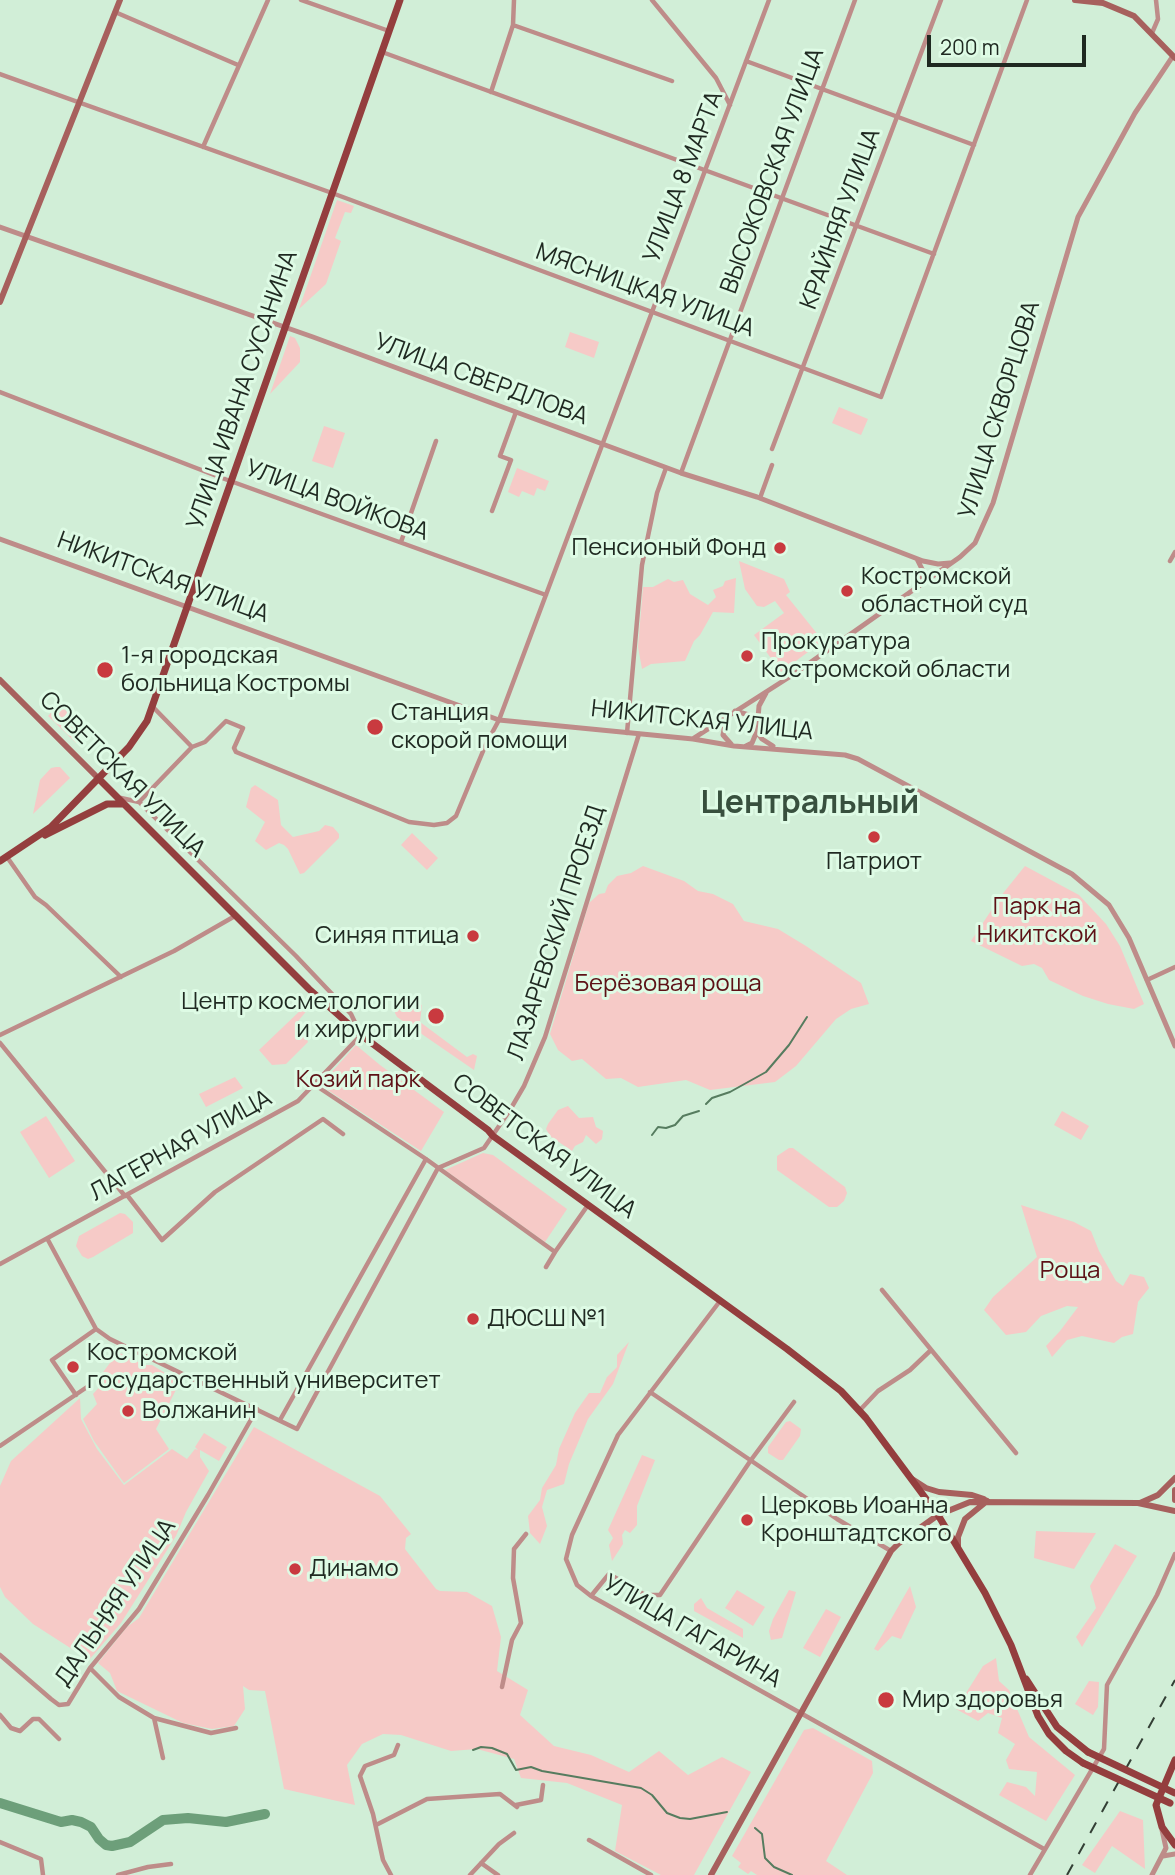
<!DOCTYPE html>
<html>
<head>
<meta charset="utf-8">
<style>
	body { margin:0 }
	#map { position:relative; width:1175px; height:1875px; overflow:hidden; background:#d1eed7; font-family:Manrope,sans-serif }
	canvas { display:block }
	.scale { position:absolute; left:927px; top:35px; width:159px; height:32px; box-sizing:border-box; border:4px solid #1f2921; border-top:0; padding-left:9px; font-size:21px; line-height:24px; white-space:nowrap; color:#1f2921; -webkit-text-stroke:5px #defbe5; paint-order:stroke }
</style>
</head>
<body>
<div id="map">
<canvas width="1175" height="1875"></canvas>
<div class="scale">200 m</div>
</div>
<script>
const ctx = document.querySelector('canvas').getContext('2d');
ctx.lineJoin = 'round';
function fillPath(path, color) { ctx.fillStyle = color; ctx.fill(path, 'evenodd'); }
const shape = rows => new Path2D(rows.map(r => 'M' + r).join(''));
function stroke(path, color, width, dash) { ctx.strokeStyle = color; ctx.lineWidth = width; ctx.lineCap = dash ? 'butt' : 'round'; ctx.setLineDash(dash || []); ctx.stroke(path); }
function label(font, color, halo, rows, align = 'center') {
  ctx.font = font + ' Manrope,sans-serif'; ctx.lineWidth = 6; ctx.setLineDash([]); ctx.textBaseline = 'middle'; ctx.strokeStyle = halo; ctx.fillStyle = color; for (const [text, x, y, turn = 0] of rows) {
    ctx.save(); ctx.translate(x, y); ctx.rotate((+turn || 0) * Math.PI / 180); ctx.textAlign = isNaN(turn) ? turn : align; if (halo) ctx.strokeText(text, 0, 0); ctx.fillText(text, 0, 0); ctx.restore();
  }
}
const green = shape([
	[337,200,354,206,351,213,345,212,335,238,341,241,326,284,299,309],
	[570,332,599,342,594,358,565,347],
	[290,336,295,338,300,348,300,362,270,394],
	[839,407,868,419,861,435,832,423],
	[324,426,345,433,333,468,312,461],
	[517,468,549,481,545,491,537,488,534,496,522,491,519,497,508,492],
	[739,561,784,579,790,592,786,595,823,641,781,672,754,635,784,613,775,601,764,607,757,606,745,589],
	[736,578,734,613,713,612,700,635,694,641,685,661,651,664,642,669,638,647,643,587,653,587,668,579,674,582,683,580,690,594,708,605,716,597,713,590,723,586,725,581],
	[59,704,87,731,76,743,48,716],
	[56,767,60,767,70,778,33,814,40,780,51,768],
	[255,785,278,800,281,825,293,837,319,831,325,825,333,827,339,834,339,838,304,873,300,874,288,849,284,845,279,843,266,850,255,841,265,822,246,807,251,788],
	[412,833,438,858,427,870,401,845],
	[643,866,684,881,698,891,713,894,733,904,744,921,778,929,806,946,861,983,869,1004,851,1009,836,1019,796,1066,775,1082,710,1090,686,1080,638,1087,621,1078,606,1079,582,1059,572,1061,558,1050,550,1034,589,903,599,894,605,893,608,885,617,876,631,873],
	[1025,866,1079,895,1106,924,1120,946,1144,1004,1134,1009,1108,1004,1083,996,1049,980,1042,968,1034,964,1022,966,971,941,1000,897],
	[405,998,422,1005,420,1022,467,1057,473,1054,477,1056,474,1070,397,1017,395,1013,396,1007],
	[305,1006,308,1009,295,1025,304,1033,308,1042,286,1064,272,1065,259,1050],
	[356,1045,380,1065,444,1112,421,1151,320,1085],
	[235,1077,243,1088,206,1107,199,1094],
	[568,1106,579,1118,593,1117,596,1127,603,1131,602,1139,596,1144,586,1135,583,1142,575,1146,572,1151,550,1136,546,1129,548,1124,558,1110],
	[1062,1111,1089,1126,1081,1140,1054,1125],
	[46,1116,75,1161,49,1178,20,1132],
	[789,1148,793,1148,845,1187,847,1193,844,1201,837,1207,829,1207,777,1170,777,1156],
	[483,1153,493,1155,567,1209,545,1242,445,1170],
	[1021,1205,1074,1222,1091,1231,1099,1251,1116,1281,1123,1286,1130,1274,1144,1277,1149,1288,1138,1302,1133,1334,1122,1337,1114,1343,1082,1336,1067,1340,1052,1357,1046,1346,1060,1331,1078,1307,1067,1306,1041,1316,1026,1332,1006,1335,984,1310,993,1297,1037,1257],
	[120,1213,125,1214,133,1222,133,1233,93,1257,88,1259,82,1256,76,1246,79,1236],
	[629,1342,613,1384,588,1419,569,1464,564,1484,547,1490,542,1507,547,1526,540,1544,530,1533,528,1516,540,1500,542,1488,556,1465,559,1449,575,1413,589,1393,600,1393,607,1377,617,1367,617,1355],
	[118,1352,144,1365,152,1365,180,1382,156,1429,169,1449,124,1483,94,1441,83,1419,97,1404,93,1394,104,1382,101,1375],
	[80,1398,81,1419,97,1449,124,1485,172,1449,187,1459,195,1449,198,1450,195,1447,204,1433,227,1447,219,1461,200,1450,200,1457,209,1471,186,1512,176,1536,121,1623,89,1660,33,1624,5,1597,0,1587,0,1486,11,1461],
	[790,1421,801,1429,800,1436,783,1460,779,1460,768,1453,768,1447,786,1422],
	[254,1427,380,1496,411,1534,406,1538,405,1549,436,1589,440,1591,467,1592,492,1606,501,1637,497,1671,528,1690,520,1715,554,1746,591,1755,629,1772,659,1751,688,1775,722,1757,751,1772,694,1875,661,1875,615,1851,622,1805,567,1783,521,1778,514,1759,477,1749,451,1751,401,1735,383,1734,362,1744,347,1765,355,1805,284,1789,265,1691,249,1690,243,1686,245,1709,234,1726,212,1729,183,1723,117,1691,110,1673,98,1663,127,1627,139,1618],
	[642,1455,655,1460,637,1506,637,1525,630,1533,625,1530,622,1535,623,1544,612,1561,609,1545,613,1538,608,1530],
	[1036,1531,1096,1533,1074,1569,1034,1558],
	[1115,1544,1137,1556,1082,1647,1076,1637,1096,1608,1090,1586],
	[910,1586,916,1607,901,1639,892,1636,878,1651,874,1649],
	[737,1590,765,1607,753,1626,725,1608],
	[789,1590,796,1592,782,1638,771,1640,769,1631,773,1619],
	[701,1598,707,1608,743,1629,743,1638,694,1611,694,1604],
	[826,1609,841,1617,820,1657,803,1648],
	[996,1658,999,1681,1009,1690,1029,1737,1075,1775,1046,1821,999,1795,1007,1782,1026,1787,1035,1796,1037,1772,1009,1769,1006,1760,1015,1744,998,1733,1002,1718,988,1713,978,1721,956,1709,983,1666],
	[1089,1681,1099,1682,1098,1707,1093,1715,1075,1704],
	[813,1728,872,1761,873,1773,826,1861,847,1875,757,1875,751,1871,748,1874,738,1867,741,1863,732,1856,804,1730],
	[1120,1811,1143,1820,1145,1869,1112,1846,1095,1873,1082,1865]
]);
const stream = shape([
	[706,1104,712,1098,730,1092,766,1072,789,1045,807,1017],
	[652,1135,658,1127,666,1128,675,1125,683,1116,699,1111],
	[473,1750,481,1747,492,1748,507,1754,516,1770,531,1767,542,1771,641,1788,652,1795,667,1813,680,1818,690,1819,727,1812],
	[755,1828,762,1834,765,1858,774,1867,792,1875]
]);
const river = shape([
	[0,1803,61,1822,72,1820,81,1822,91,1827,99,1839,106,1845,112,1846,130,1842,163,1820,188,1818,226,1822,265,1814]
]);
const minor = shape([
	[301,0,389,31],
	[652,0,716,78,730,105],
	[115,12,238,65],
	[513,25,672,81],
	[1152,33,1158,19,1156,0],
	[382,52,934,254],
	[746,61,974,145],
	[0,74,332,193,881,397,1027,0],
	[491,92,513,25,514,0],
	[203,147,268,0],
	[0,392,222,478,546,595],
	[772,449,941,0],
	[681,473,855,0],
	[760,498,772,465],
	[492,511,511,460,500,456,516,412],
	[401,542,436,441],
	[1170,561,1175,552],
	[153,707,192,747],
	[627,733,642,565,657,493,666,468],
	[139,802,192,747,205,742,226,721,243,728,234,748,236,752,258,761,409,822,434,825,447,823,456,816,486,744,499,720,769,0],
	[7,857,35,897,46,905,121,977],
	[1147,980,1175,967],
	[0,1035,174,951,235,916],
	[0,1043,125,1196],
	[315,1085,426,1159,555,1252,588,1205],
	[127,1195,162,1240,215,1192,323,1119,343,1134],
	[48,1240,96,1329,110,1339,297,1429,438,1168,484,1148,510,1110,524,1086,545,1037,639,734],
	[0,1264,298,1101,361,1035,351,1014,296,956,139,802,121,798],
	[546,1267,555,1252],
	[882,1290,1016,1453],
	[720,1301,618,1435,572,1535,566,1559,577,1585,591,1596,1044,1849],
	[650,1392,837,1519,891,1551],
	[76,1395,52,1360,96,1329],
	[860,1410,878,1391,910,1370,931,1350],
	[280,1420,426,1159],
	[0,1446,90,1385],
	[591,1596,609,1574,645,1595,660,1595,751,1460,794,1402],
	[0,1655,51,1699,59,1705,68,1704,90,1668,139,1609,208,1495,257,1409],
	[90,1668,119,1697,154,1718,211,1733,236,1728],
	[502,1687,512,1640,521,1623,513,1578,514,1549,526,1534],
	[0,1715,11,1728,20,1731,33,1719,39,1719,59,1739],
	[154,1718,163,1758],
	[516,1805,541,1800,543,1785],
	[376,1825,427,1799,500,1794,517,1807],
	[589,1840,651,1875],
	[0,1842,41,1859,43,1875],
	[481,1863,498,1875],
	[118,1875,148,1867,171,1864],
	[391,1875,383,1860,373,1814,360,1776,365,1766,394,1755,398,1745],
	[470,1875,499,1844,514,1833],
	[1030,1875,1104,1749,1107,1685,1157,1595,1175,1554]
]);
const tertiary = shape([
	[0,227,313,337,681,473,757,497,923,561,938,564,950,563],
	[0,539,499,720,693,739,734,746,845,755,858,759,1072,874,1109,905,1129,938,1175,1046],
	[917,559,922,569,919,582],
	[735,711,749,715,757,725],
	[726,719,723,735,731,744],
	[757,732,762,739,773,746],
	[694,738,794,674,960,557,975,543,993,503,1078,217,1135,113,1173,56],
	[746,746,752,743,757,731,759,706,766,693],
	[1163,1856,1175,1854],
	[1152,1875,1166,1848,1162,1830]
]);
const secondary = shape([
	[1075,0,1103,3,1134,16,1175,58],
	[0,302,120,0],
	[0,680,98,778],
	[912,1479,926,1488,939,1492,972,1495,984,1499],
	[1175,1490,1175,1500],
	[1140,1503,1158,1495,1175,1478],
	[958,1547,958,1537,965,1519,987,1501],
	[711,1875,891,1551,899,1543,938,1515,970,1502,1138,1503,1175,1511]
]);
const primary = shape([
	[98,778,309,989,361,1035,488,1130,493,1136,787,1349,841,1391,866,1418,938,1515,985,1593,1011,1645,1038,1716,1049,1734,1066,1751,1083,1763],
	[45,835,107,804,123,804],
	[0,861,51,827,129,747,147,721,400,0],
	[1026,1679,1057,1727,1088,1752],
	[1175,1760,1156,1805,1162,1827,1175,1845]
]);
const rail = shape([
	[1067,1875,1175,1680]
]);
const primaryBridge = shape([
	[1088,1752,1175,1793],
	[1083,1763,1170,1803]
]);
const markers = [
	[780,548,7,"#c93a3f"],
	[847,591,7,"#c93a3f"],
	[747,656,7,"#c93a3f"],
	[105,670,9,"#c93a3f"],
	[375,727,9,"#c93a3f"],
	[874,837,7,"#c93a3f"],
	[473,936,7,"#c93a3f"],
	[436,1016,9,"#c93a3f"],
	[473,1319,7,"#c93a3f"],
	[73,1367,7,"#c93a3f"],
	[128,1411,7,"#c93a3f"],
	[747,1520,7,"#c93a3f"],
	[295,1569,7,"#c93a3f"],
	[886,1700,9,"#c93a3f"]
];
const streetNames = [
	["ВЫСОКОВСКАЯ УЛИЦА",773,171,-70],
	["УЛИЦА 8 МАРТА",684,177,-69],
	["КРАЙНЯЯ УЛИЦА",841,219,-70],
	["МЯСНИЦКАЯ УЛИЦА",645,291,20],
	["УЛИЦА СВЕРДЛОВА",481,380,20],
	["УЛИЦА ИВАНА СУСАНИНА",243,390,-71],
	["УЛИЦА СКВОРЦОВА",1000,410,-73],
	["УЛИЦА ВОЙКОВА",337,501,20],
	["НИКИТСКАЯ УЛИЦА",163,578,20],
	["НИКИТСКАЯ УЛИЦА",702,721,6],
	["СОВЕТСКАЯ УЛИЦА",122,775,45],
	["ЛАЗАРЕВСКИЙ ПРОЕЗД",557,933,-72],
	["ЛАГЕРНАЯ УЛИЦА",181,1146,-29],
	["СОВЕТСКАЯ УЛИЦА",544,1147,37],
	["ДАЛЬНЯЯ УЛИЦА",116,1603,-56],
	["УЛИЦА ГАГАРИНА",692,1632,30]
];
const poiNames = [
	["Пенсионый Фонд",766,548,"right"],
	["Костромской",861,577],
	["областной суд",861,605],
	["Прокуратура",761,642],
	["Костромской области",761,670],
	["1-я городская",121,656],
	["больница Костромы",121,684],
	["Станция",391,713],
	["скорой помощи",391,741],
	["Патриот",874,862,"center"],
	["Синяя птица",459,936,"right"],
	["Центр косметологии",420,1002,"right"],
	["и хирургии",420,1030,"right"],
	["ДЮСШ №1",487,1319],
	["Костромской",87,1353],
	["государственный университет",87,1381],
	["Волжанин",142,1411],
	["Церковь Иоанна",761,1506],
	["Кронштадтского",761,1534],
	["Динамо",309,1569],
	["Мир здоровья",902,1700]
];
const parkNames = [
	["Парк на",1037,907],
	["Никитской",1037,935],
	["Берёзовая роща",668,984],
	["Козий парк",358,1080],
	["Роща",1070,1271]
];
const districtNames = [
	["Центральный",810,804]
];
fillPath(green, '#f6cac7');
stroke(stream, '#567c5f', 2);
stroke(river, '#6d9f7a', 10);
stroke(minor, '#be8c89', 4.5);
stroke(tertiary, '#be8c89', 5);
stroke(secondary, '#a7605d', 6);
stroke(primary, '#943e3e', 7);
stroke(rail, '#333f35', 2, [12, 12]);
stroke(primaryBridge, '#943e3e', 7);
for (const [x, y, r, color] of markers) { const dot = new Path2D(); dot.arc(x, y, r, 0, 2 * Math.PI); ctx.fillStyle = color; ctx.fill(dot); stroke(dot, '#defbe5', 2.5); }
label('24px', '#1f2921', '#defbe5', streetNames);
label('24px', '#1f2921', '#defbe5', poiNames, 'left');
label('24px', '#5d1116', '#defbe5', parkNames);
label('bold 32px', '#38503e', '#defbe5', districtNames);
</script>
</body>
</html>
